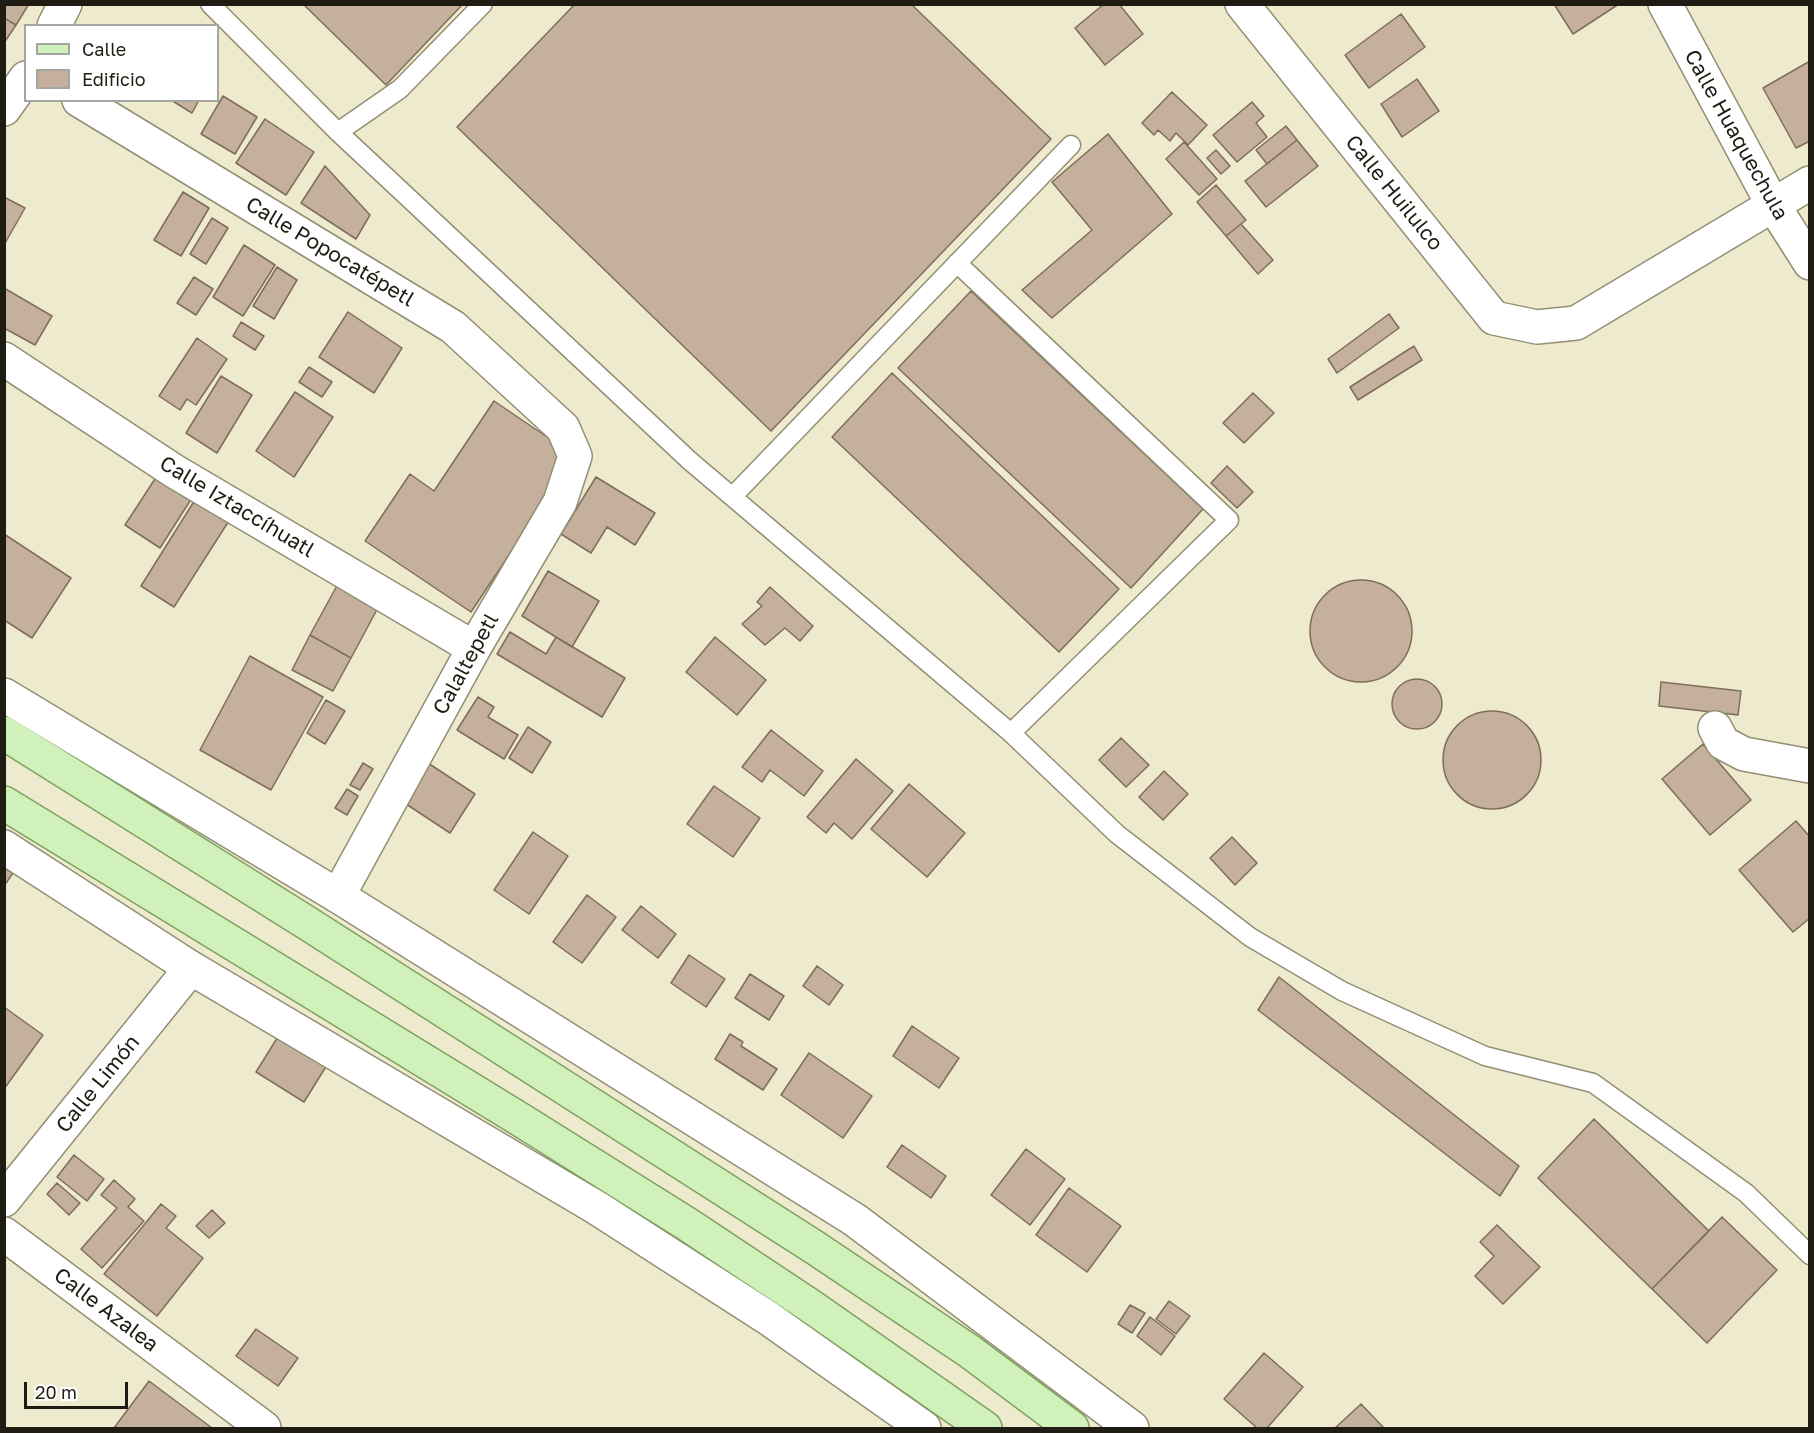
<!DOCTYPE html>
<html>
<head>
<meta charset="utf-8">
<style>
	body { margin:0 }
	#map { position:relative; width:1814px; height:1433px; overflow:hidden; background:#eeeace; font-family:"Golos Text",sans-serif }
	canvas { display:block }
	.frame { position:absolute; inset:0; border:6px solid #1f1d13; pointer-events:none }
	.legend { position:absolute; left:24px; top:24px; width:195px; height:78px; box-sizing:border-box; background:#fff; border:2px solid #a5a5a1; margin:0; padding:8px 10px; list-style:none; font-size:18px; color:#1f1d13 }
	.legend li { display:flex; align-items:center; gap:12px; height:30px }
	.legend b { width:30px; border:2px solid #a5a5a1 }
	.scale { position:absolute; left:24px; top:1382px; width:104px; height:27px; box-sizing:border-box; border:3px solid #1f1d13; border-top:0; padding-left:8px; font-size:18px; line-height:21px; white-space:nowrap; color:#1f1d13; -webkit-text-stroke:4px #fff; paint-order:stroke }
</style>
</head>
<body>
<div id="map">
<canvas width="1814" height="1433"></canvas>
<div class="frame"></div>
<ul class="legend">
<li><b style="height:8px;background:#d0f1b9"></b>Calle</li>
<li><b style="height:16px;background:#c4b09c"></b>Edificio</li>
</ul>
<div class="scale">20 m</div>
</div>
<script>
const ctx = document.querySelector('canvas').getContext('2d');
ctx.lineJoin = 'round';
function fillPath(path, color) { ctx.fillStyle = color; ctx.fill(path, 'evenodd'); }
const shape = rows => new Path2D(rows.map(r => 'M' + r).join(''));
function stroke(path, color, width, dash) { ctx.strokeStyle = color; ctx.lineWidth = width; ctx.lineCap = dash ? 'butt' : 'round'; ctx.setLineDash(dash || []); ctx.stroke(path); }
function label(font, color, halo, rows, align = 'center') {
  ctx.font = font + ' "Golos Text",sans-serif'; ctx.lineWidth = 6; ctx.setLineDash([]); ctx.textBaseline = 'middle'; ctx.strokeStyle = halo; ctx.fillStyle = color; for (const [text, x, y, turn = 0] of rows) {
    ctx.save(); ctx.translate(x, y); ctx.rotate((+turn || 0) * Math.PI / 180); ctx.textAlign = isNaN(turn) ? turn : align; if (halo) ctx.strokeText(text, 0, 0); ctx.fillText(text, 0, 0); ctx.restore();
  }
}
const building = shape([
	[4,4,29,4,16,25,4,18,4,4],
	[303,4,463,4,386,85,303,4],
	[575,4,911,4,1051,139,771,431,457,127,575,4],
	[1104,4,1119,4,1143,34,1105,65,1075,28,1104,4],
	[1554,4,1619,4,1573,34,1554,4],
	[1401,14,1425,47,1369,88,1345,55,1401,14],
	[4,18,16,25,4,43,4,18],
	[1810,61,1810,141,1796,148,1763,88,1810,61],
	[1417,79,1439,111,1402,137,1381,104,1417,79],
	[1172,92,1207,125,1188,145,1176,133,1170,141,1158,130,1154,135,1142,123,1172,92],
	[223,96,257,117,235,154,201,134,223,96],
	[171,100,199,100,192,113,171,100],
	[1252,102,1264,116,1256,123,1267,137,1237,162,1213,135,1252,102],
	[265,119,314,152,286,195,236,163,265,119],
	[1286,126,1297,140,1267,164,1256,150,1286,126],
	[1108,134,1172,214,1052,318,1022,290,1092,230,1052,182,1108,134],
	[1297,140,1318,166,1266,207,1245,181,1297,140],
	[1184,142,1217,179,1199,195,1166,159,1184,142],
	[1216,150,1230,166,1221,174,1207,158,1216,150],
	[325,166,370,215,356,239,301,203,325,166],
	[1216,185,1246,220,1226,236,1197,202,1216,185],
	[183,192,209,208,181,256,154,240,183,192],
	[4,197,25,208,4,245,4,197],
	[212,218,228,228,206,264,190,254,212,218],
	[1241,224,1273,260,1258,274,1226,236,1241,224],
	[244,245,275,265,243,316,213,297,244,245],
	[277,267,297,280,274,319,253,306,277,267],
	[194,277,213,289,196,315,177,303,194,277],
	[4,288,52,316,35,345,4,328,4,288],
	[971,291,1203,509,1131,588,898,368,971,291],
	[348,312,402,348,374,393,319,357,348,312],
	[1389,314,1399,328,1337,373,1328,359,1389,314],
	[241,322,264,336,255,350,233,336,241,322],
	[197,338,227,359,196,405,187,399,180,410,159,396,197,338],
	[1414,346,1422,360,1358,400,1350,387,1414,346],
	[309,367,332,382,322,397,299,382,309,367],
	[892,373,1119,589,1059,652,832,437,892,373],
	[221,376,252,395,217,453,186,433,221,376],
	[295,392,333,417,294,477,256,451,295,392],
	[1253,393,1274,413,1244,443,1223,423,1253,393],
	[494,401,575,456,471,612,365,541,410,474,434,491,494,401],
	[1227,466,1253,492,1237,508,1211,483,1227,466],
	[162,468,197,490,160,548,125,525,162,468],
	[596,477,655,513,635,545,607,527,591,553,561,534,596,477],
	[198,495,232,516,174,607,141,586,198,495],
	[4,534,71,578,32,638,4,620,4,534],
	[548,571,599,601,572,647,522,616,548,571],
	'1310 631a51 51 0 1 1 102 0a51 51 0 1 1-102 0Z',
	[339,582,380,604,351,658,310,635,339,582],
	[770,587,813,626,800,641,785,628,765,645,742,624,762,606,757,602,770,587],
	[510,632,546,654,556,637,625,678,602,717,497,654,510,632],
	[310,635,351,658,333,691,292,670,310,635],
	[715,637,766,680,737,715,686,672,715,637],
	[250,656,323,697,271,790,200,750,250,656],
	'1392 704a25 25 0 1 1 50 0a25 25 0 1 1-50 0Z',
	[1661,682,1741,691,1738,715,1659,706,1661,682],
	[478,697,494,707,488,717,518,735,504,759,457,730,478,697],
	[326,700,345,711,325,744,307,733,326,700],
	'1443 760a49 49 0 1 1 98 0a49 49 0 1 1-98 0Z',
	[528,727,551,742,532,773,509,758,528,727],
	[771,730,823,771,804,796,770,770,762,782,742,767,771,730],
	[1121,738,1149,765,1126,787,1099,760,1121,738],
	[1703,744,1751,800,1710,835,1662,779,1703,744],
	[856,759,893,791,852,839,834,823,826,833,807,817,856,759],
	[363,763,373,769,360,790,350,785,363,763],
	[428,763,475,794,450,833,403,802,428,763],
	[1164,771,1188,794,1163,820,1139,797,1164,771],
	[909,784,965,833,927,877,871,829,909,784],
	[714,786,760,818,733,857,687,824,714,786],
	[347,789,358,796,347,815,335,808,347,789],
	[1796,821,1810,837,1810,918,1793,932,1739,870,1796,821],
	[533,832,568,856,529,914,494,890,533,832],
	[1232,837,1257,863,1235,885,1210,858,1232,837],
	[4,868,13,873,4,886,4,868],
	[587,895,616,917,582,963,553,942,587,895],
	[641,906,676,934,658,958,622,930,641,906],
	[689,955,725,979,706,1007,671,983,689,955],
	[817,966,843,985,829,1005,803,986,817,966],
	[750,974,784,996,769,1020,735,998,750,974],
	[1279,977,1519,1166,1500,1196,1258,1010,1279,977],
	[4,1007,43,1035,4,1089,4,1007],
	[912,1026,959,1058,939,1088,893,1056,912,1026],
	[730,1034,743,1042,741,1046,777,1069,763,1090,715,1059,730,1034],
	[279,1035,327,1065,304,1102,256,1072,279,1035],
	[809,1053,872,1096,843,1138,781,1095,809,1053],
	[1594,1119,1709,1231,1652,1289,1538,1178,1594,1119],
	[902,1145,946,1176,931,1198,887,1167,902,1145],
	[1026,1149,1065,1179,1030,1225,991,1195,1026,1149],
	[74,1155,104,1179,87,1201,57,1177,74,1155],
	[114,1180,135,1199,128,1207,144,1221,102,1268,81,1249,117,1208,101,1195,114,1180],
	[57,1183,80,1203,69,1215,47,1194,57,1183],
	[1069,1188,1121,1226,1087,1272,1036,1235,1069,1188],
	[161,1204,176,1216,166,1228,203,1258,157,1316,104,1274,161,1204],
	[212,1210,225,1223,209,1238,196,1226,212,1210],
	[1722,1217,1777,1270,1707,1343,1652,1289,1722,1217],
	[1497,1225,1540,1267,1503,1304,1475,1276,1494,1256,1480,1242,1497,1225],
	[1169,1301,1190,1316,1176,1334,1156,1319,1169,1301],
	[1130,1305,1145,1313,1132,1333,1118,1324,1130,1305],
	[1150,1317,1175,1336,1161,1355,1137,1336,1150,1317],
	[256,1329,298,1358,278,1386,236,1356,256,1329],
	[1264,1353,1303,1387,1267,1428,1257,1428,1224,1399,1264,1353],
	[149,1381,212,1428,114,1428,149,1381],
	[1361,1404,1384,1428,1335,1428,1361,1404]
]);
const lane = shape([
	[210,4,338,132,690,461,1011,733,1117,834,1250,937,1342,991,1485,1056,1593,1083,1746,1193,1810,1255],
	[338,132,400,89,483,4],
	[957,263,1229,520,1011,733],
	[733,496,1071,145]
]);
const street = shape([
	[1242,4,1494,318,1537,327,1576,323,1810,183],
	[1665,4,1773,205,1810,263],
	[54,26,65,4],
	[79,100,453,327,563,428,575,456,560,502,474,648,338,896],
	[4,109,26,78],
	[4,359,174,471,474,648],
	[1715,728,1723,743,1744,754,1810,766],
	[4,1200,191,968],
	[4,1234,264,1428]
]);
const secondary = shape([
	[4,695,338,896,855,1220,1132,1428],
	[4,847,191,968,597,1208,768,1318,924,1428]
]);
const primary = shape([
	[4,733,307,923,814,1247,969,1351,1072,1428],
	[4,803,521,1120,687,1224,812,1307,985,1428]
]);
const streetNames = [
	["Calle Huaquechula",1736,135,61],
	["Calle Huilulco",1394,193,51],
	["Calle Popocatépetl",330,252,31],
	["Calle Iztaccíhuatl",237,507,31],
	["Calaltepetl",466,664,-61],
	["Calle Limón",98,1084,-51],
	["Calle Azalea",106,1310,37]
];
fillPath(building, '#c4b09c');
stroke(building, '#7f6d5a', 1.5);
stroke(lane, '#938f75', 21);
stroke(street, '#938f75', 36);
stroke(secondary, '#938f75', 36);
stroke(primary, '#7ea160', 36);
stroke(lane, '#fff', 18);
stroke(street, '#fff', 33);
stroke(secondary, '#fff', 33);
stroke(primary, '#d0f1b9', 33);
label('21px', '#1f1d13', '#fff', streetNames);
</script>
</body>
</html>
